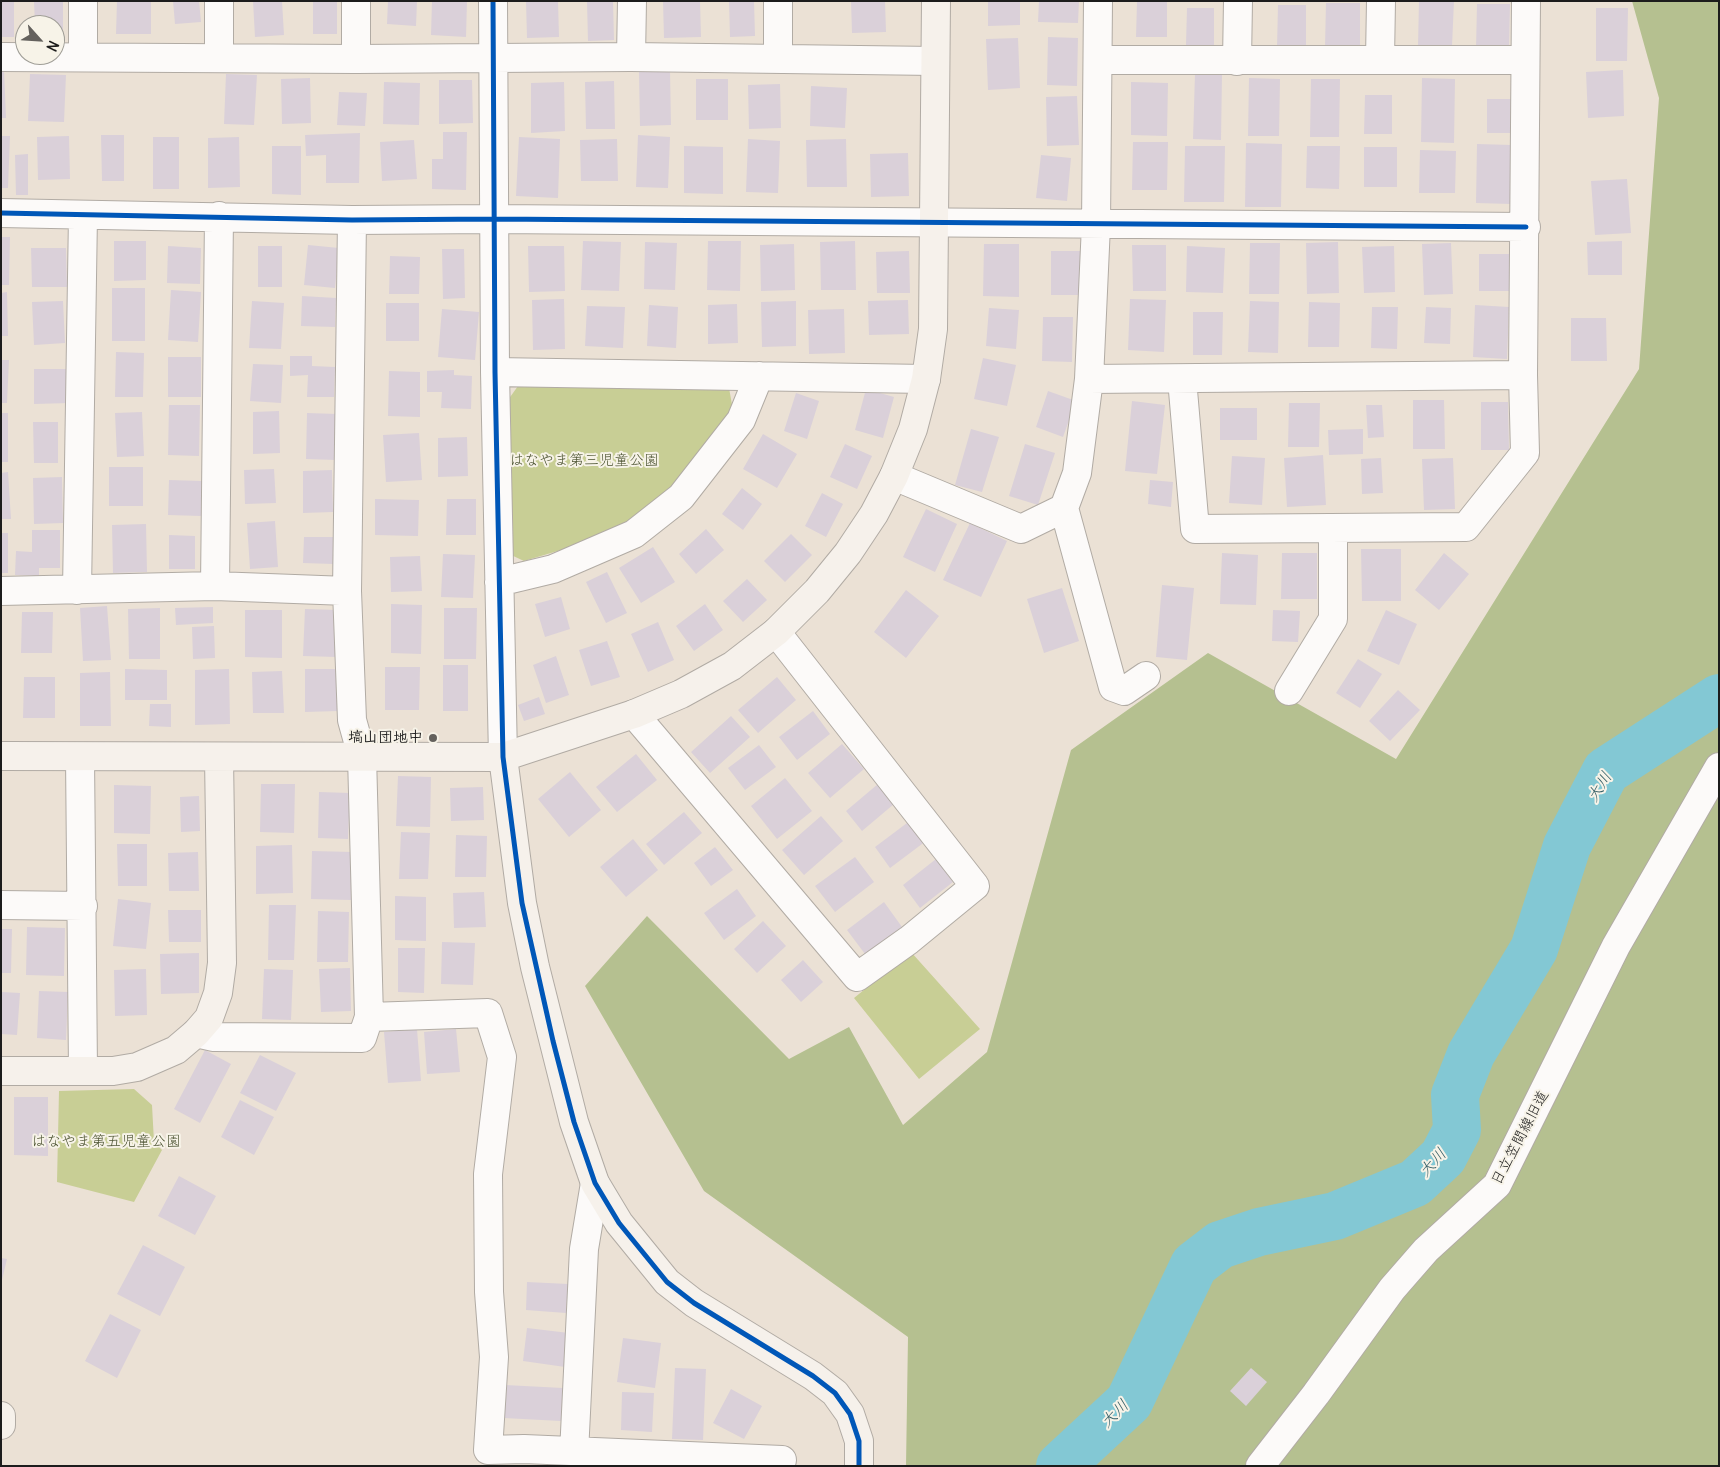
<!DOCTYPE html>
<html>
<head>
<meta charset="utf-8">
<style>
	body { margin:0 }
	#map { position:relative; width:1720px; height:1467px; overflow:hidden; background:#ebe1d5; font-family:Delius,sans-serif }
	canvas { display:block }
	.frame { position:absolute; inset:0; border:2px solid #1c1c1c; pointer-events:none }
	.north { position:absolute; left:15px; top:15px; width:50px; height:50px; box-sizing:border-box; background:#f7f3e8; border:1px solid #9f9d96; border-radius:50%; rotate:116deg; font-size:14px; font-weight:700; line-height:20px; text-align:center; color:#1c1c1c }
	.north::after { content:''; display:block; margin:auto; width:18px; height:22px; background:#64615d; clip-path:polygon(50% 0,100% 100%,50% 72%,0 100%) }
</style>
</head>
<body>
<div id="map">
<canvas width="1720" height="1467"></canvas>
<div class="frame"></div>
<div class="north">N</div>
</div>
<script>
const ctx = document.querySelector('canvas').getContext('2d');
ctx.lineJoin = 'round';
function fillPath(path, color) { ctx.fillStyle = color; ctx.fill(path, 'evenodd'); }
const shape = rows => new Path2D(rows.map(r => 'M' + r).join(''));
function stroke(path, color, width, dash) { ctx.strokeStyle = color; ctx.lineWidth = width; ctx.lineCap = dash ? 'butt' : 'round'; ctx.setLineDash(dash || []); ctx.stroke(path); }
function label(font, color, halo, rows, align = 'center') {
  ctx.font = font + ' Delius,"Klee One",sans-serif'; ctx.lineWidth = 4; ctx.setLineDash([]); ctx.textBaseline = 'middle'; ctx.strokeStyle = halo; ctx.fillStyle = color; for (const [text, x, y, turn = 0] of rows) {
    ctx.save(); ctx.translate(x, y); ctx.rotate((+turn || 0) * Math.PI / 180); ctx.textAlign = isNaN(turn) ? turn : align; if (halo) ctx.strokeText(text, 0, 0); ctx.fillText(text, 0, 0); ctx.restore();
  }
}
const green = shape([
	[518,386,729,388,733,410,662,503,598,539,524,561,509,554,508,400],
	[911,952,980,1029,919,1079,854,998],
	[134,1089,152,1105,154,1142,162,1150,134,1202,57,1182,59,1091]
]);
const forest = shape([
	[1632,1,1719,1,1719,1466,906,1466,908,1337,704,1191,585,986,647,916,789,1059,849,1027,903,1125,987,1052,1071,750,1208,653,1396,759,1639,369,1659,98]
]);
const river = shape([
	[1060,1466,1129,1402,1194,1265,1220,1245,1259,1232,1335,1216,1415,1183,1443,1157,1457,1130,1455,1095,1471,1054,1534,949,1567,846,1606,771,1719,698]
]);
const building = shape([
	[1,1,14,1,14,37,1,37],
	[34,1,63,1,63,34,55,34,55,25,35,25],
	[117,1,151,1,151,34,116,34],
	[173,1,199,1,201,22,175,24],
	[253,1,282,1,284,35,255,37],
	[313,1,337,1,337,34,313,34],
	[388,1,417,1,416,26,387,24],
	[432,1,467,1,466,37,431,35],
	[526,1,558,1,559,37,527,38],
	[587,1,613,1,614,40,588,41],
	[663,1,700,1,701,37,664,38],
	[729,1,754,1,755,36,730,37],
	[851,1,885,1,886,32,852,33],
	[988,1,1020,1,1020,25,988,26],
	[1039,1,1079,1,1078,23,1038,22],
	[1419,1,1454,1,1452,46,1418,46],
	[1137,2,1167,2,1167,37,1136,37],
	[1326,3,1360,3,1360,47,1325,47],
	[1477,4,1510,4,1509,50,1476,49],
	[1278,5,1306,5,1306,48,1277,48],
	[1187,8,1214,8,1214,45,1186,45],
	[1596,8,1628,8,1627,61,1596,61],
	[1048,37,1078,38,1077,86,1047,85],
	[1018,38,1020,88,988,90,986,39],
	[1,69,4,69,6,118,1,118],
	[1623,70,1624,116,1588,118,1586,72],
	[670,71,671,125,640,126,639,72],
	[30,74,66,75,64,122,28,121],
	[226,74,257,75,254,125,224,124],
	[1195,74,1222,74,1221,140,1193,139],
	[310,78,311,123,282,124,281,79],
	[1249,78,1280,79,1279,136,1248,136],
	[1422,78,1455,79,1454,143,1421,142],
	[696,79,728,79,728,120,696,120],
	[1311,79,1340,79,1339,137,1310,137],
	[439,80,472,80,473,123,439,124],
	[614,81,615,129,586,129,585,82],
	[384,82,420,83,419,125,383,124],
	[564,82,565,131,531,133,531,83],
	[1131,82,1168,83,1167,136,1131,135],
	[780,84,781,128,749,129,748,85],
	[811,86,847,88,845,128,810,126],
	[339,92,367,93,365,126,337,125],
	[1365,95,1392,95,1392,134,1364,134],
	[1077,96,1079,145,1047,146,1046,97],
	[1487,99,1512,99,1511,133,1487,133],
	[443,132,467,132,466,190,432,189,432,159,443,159],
	[360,133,359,183,326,183,326,155,306,156,305,135],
	[101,135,124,135,124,181,102,181],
	[638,135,670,137,668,188,636,187],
	[1,136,10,136,8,188,1,188],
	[69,136,70,179,38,180,37,137],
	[153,137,179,137,179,189,153,189],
	[239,137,240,187,208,188,208,138],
	[519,137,560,139,558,198,516,196],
	[617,139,618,181,581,181,580,140],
	[748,139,780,141,778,193,746,192],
	[846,139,847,187,807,187,806,140],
	[414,140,417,179,382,181,380,142],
	[1133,142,1168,142,1167,190,1132,190],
	[1246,143,1282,144,1281,207,1245,207],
	[1477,144,1512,145,1511,204,1476,203],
	[272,146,301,146,301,195,272,194],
	[684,146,723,147,723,194,684,193],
	[1185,146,1225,146,1224,202,1184,202],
	[1307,146,1340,146,1339,189,1306,188],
	[1364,147,1397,147,1397,187,1364,187],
	[1420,150,1456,151,1455,193,1419,193],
	[908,153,909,196,871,197,870,154],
	[28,154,28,195,16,195,15,155],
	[1041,155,1071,158,1067,201,1036,198],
	[1627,179,1631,233,1595,235,1591,181],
	[1,237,10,237,9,285,1,285],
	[114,241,146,241,146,280,114,281],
	[583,241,621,242,619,291,581,290],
	[708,241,741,241,740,291,707,290],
	[855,241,856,290,821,290,820,242],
	[1622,241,1622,275,1588,275,1587,242],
	[645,242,677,243,675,290,644,289],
	[1338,242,1339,293,1307,294,1306,243],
	[1250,243,1280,243,1279,294,1249,294],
	[1451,243,1453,294,1424,295,1422,244],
	[794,244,795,290,761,291,760,245],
	[984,244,1019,244,1019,297,983,296],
	[308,245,339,248,335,288,304,285],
	[1132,245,1166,245,1166,291,1133,291],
	[168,246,201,248,200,284,167,283],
	[258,246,282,246,282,287,258,287],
	[528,246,564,246,565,291,529,292],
	[1187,246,1225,248,1223,293,1186,292],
	[1394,246,1395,292,1364,293,1362,247],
	[31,248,66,248,67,287,32,287],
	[442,249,464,249,465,298,443,299],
	[909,251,910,293,877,293,876,252],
	[1051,251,1080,251,1081,295,1051,295],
	[1479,254,1510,254,1509,291,1479,291],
	[390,256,420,257,419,294,389,294],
	[112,288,145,288,145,341,112,341],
	[171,290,201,292,198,342,168,340],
	[7,292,8,336,1,336,1,293],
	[302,296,336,298,335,327,301,326],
	[564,299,565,349,533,350,532,300],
	[1130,299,1166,300,1164,352,1128,350],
	[908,300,909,334,869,335,868,301],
	[63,301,65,343,34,345,32,302],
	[252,301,284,303,281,349,249,348],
	[796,301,796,346,762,347,761,302],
	[1250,301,1279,302,1278,353,1248,352],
	[1309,302,1340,303,1339,347,1308,347],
	[386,303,419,303,419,341,386,341],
	[737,304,738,343,708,344,708,305],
	[649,305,678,307,676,348,647,346],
	[1475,305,1509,307,1507,359,1473,357],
	[587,306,625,307,623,348,585,346],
	[1372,307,1398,307,1397,349,1371,348],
	[1426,307,1451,308,1450,344,1424,343],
	[989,308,1019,310,1016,349,986,346],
	[442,309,479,312,475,360,438,357],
	[844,309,845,353,809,354,808,310],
	[1193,312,1223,312,1222,355,1193,355],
	[1043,317,1073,317,1072,362,1042,361],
	[1571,318,1606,318,1607,361,1571,361],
	[116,352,144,353,143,397,115,397],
	[290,356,312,356,312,366,335,367,334,397,307,397,308,375,290,376],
	[168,357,201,357,201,397,168,397],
	[983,358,1016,365,1007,406,974,399],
	[1,360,9,360,7,403,1,403],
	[253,364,283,365,281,403,250,401],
	[34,369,69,369,70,403,34,404],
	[454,370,454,375,472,376,471,409,441,408,442,392,427,392,427,371],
	[389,371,420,372,420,417,388,416],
	[866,389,894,397,883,438,855,430],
	[1048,391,1076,401,1063,437,1036,427],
	[796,393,819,401,807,439,784,431],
	[1413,400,1444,400,1445,449,1413,449],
	[1132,401,1165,405,1157,474,1125,471],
	[1481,402,1508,402,1509,450,1481,450],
	[1289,403,1320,403,1319,447,1288,447],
	[169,405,200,405,199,456,168,455],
	[1366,405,1382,405,1384,437,1368,438],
	[1220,408,1257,408,1257,440,1220,440],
	[279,411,280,453,253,454,253,412],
	[142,412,144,456,117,457,115,413],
	[1,413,8,413,8,462,1,462],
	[307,413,337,414,336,460,306,459],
	[33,422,58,422,58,463,34,463],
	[971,429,999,437,982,492,955,485],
	[1363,429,1363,454,1329,455,1328,430],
	[419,433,422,480,386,482,383,435],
	[763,434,797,454,777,488,743,469],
	[467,437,468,476,438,477,438,438],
	[845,444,872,456,857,489,830,477],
	[1025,444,1055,453,1038,505,1009,496],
	[1323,455,1326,505,1287,507,1284,458],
	[1232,456,1265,458,1262,505,1229,503],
	[1381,458,1383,493,1362,494,1361,459],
	[1453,458,1455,509,1424,510,1422,459],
	[109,467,143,467,143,506,109,506],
	[274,469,276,503,245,504,244,470],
	[332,470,333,512,303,513,303,471],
	[8,472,11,519,1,519,1,473],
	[62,477,63,523,34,524,33,478],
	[169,480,202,481,201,516,168,515],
	[1150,480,1173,482,1171,507,1148,504],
	[742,488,762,504,743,530,722,514],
	[822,493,843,504,826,537,805,526],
	[375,499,419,500,418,536,375,535],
	[447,499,476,499,476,535,446,535],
	[926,509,957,524,935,572,903,557],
	[275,521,278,567,250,569,247,523],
	[970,523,1007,541,981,597,943,580],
	[146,524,147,572,113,573,112,525],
	[706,529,724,550,696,574,679,554],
	[32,530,60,530,60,568,39,568,39,576,15,575,16,551,32,552],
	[1,533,8,533,8,573,1,573],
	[791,534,812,555,785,582,764,561],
	[169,535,195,536,195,569,169,569],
	[304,537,333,537,333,564,303,563],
	[653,547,675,582,641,603,619,568],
	[1361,549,1401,549,1401,601,1362,601],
	[1222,553,1258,555,1256,605,1220,604],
	[1282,553,1317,553,1317,599,1281,599],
	[1444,553,1469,574,1439,610,1415,590],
	[443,554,475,555,473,598,441,597],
	[420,556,422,591,391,592,390,557],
	[607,572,627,613,606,623,586,582],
	[747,579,767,600,743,622,723,601],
	[1162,585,1194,588,1187,660,1156,657],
	[1062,588,1079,641,1044,653,1027,599],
	[906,590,939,616,906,658,874,632],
	[561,597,570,629,545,637,535,604],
	[391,604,422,605,421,654,391,653],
	[705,604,723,630,694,651,676,626],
	[107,606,111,660,83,661,80,608],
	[213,607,213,623,176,625,175,608],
	[160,608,160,659,129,659,128,609],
	[444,608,477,608,476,659,444,659],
	[305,609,338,610,336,657,303,656],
	[245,610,282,610,282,658,245,657],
	[1273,610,1300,611,1298,642,1272,641],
	[1386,610,1417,624,1399,665,1367,651],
	[22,612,53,612,52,653,21,653],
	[658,622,674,660,648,672,631,634],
	[214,626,215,658,193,659,192,627],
	[607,641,620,677,591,686,579,650],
	[556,656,569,695,546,703,533,665],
	[1358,659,1382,674,1360,708,1336,693],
	[443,665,468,665,468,711,443,711],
	[385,667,420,667,419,710,385,710],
	[125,669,167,670,167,700,125,700],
	[229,669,230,724,195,725,195,670],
	[305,669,337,669,338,711,305,712],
	[282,671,284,713,253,713,252,672],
	[110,672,111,726,80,726,80,673],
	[24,677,55,677,55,718,23,718],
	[777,677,796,700,758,733,738,710],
	[1398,690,1420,710,1390,741,1369,721],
	[539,697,545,714,524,721,518,705],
	[150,704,171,704,171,727,149,726],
	[813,711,830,734,797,760,779,737],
	[731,716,750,737,710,773,691,752],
	[842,744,864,769,830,798,808,773],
	[759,745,776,767,745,790,728,768],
	[636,754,657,780,617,812,596,787],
	[570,772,601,810,569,837,538,799],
	[398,776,431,777,430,827,396,826],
	[785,778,812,811,777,839,751,806],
	[261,784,295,784,294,833,260,832],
	[878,784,894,804,862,831,846,811],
	[114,785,151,786,150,834,114,833],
	[483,787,484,820,451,821,450,788],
	[319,792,350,793,348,839,318,838],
	[199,796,200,831,181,832,180,797],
	[684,812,702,833,664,865,646,844],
	[821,816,843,841,804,875,782,850],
	[911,820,926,841,890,868,875,847],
	[401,832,430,833,428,879,399,879],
	[456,835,487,836,486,877,455,877],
	[633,839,658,870,626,897,600,867],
	[117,844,147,844,147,886,118,886],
	[292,845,293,893,256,894,256,846],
	[715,847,733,870,711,886,694,863],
	[312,851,353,852,351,900,311,899],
	[198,852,199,891,169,891,168,853],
	[855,857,874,882,835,912,815,886],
	[936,859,953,882,920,908,903,885],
	[737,889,756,916,724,940,704,913],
	[484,892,486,927,454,928,453,893],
	[395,896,426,897,426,941,395,940],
	[118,899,151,903,146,949,113,946],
	[884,902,902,927,865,954,847,930],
	[269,905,296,905,294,960,268,960],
	[168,910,201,910,201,942,169,942],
	[318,911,349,912,348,962,317,962],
	[763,921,786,946,757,973,734,949],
	[27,927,65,928,64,976,26,975],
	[1,929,12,929,11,973,1,973],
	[442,942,475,943,473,985,441,984],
	[398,948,425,948,424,993,398,992],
	[199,953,199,993,161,994,160,954],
	[803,960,823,982,801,1002,781,980],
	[350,968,351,1011,321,1012,319,969],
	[146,969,147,1015,115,1016,114,970],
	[264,969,293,970,291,1020,262,1019],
	[39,991,68,992,66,1040,37,1038],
	[1,992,20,993,17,1035,1,1034],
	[417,1029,421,1081,388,1083,384,1032],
	[456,1029,460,1072,427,1074,424,1032],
	[205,1050,231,1064,200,1123,174,1109],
	[260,1055,296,1073,276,1111,240,1093],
	[14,1097,48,1097,48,1156,14,1155],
	[240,1100,274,1117,254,1155,221,1137],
	[179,1176,216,1196,195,1235,158,1216],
	[143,1245,185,1267,160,1316,117,1294],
	[1,1258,7,1259,2,1280,1,1280],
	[527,1282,568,1284,566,1313,526,1310],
	[110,1314,141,1330,117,1378,85,1361],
	[527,1328,569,1333,565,1367,523,1361],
	[623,1338,661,1343,655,1388,617,1382],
	[675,1368,706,1369,703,1440,672,1439],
	[1251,1368,1267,1382,1246,1406,1230,1391],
	[505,1385,563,1388,561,1421,504,1418],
	[731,1389,762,1406,744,1439,713,1423],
	[622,1392,654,1393,652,1432,621,1430]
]);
const street = shape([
	[493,1,495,372,503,757],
	[1,57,356,59,631,57,935,61],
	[83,57,83,1],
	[631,57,632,1],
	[219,58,219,1],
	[356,59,356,1],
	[778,59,778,1],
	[1380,59,1381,1],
	[1098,60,1525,60],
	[1237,61,1238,1],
	[1,213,352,220,494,219,1526,227],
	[495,372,926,379],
	[1089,379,1523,375],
	[1182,379,1195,529,1466,527,1525,453,1523,375,1526,1],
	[894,476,1021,529,1064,508,1077,473,1089,379,1096,225,1098,1],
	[1064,508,1113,687,1124,691,1146,676],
	[499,582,553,569,634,534,681,497,741,420,759,376],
	[215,586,219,216],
	[77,590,83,215],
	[1,591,215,586,347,591],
	[1289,691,1333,619,1333,528],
	[634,714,857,977,909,940,975,886,776,632],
	[80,757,83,1071],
	[1,905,83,906],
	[369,1017,488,1013,502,1057,488,1174,489,1292,494,1357,488,1450,524,1449,782,1460],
	[196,1033,214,1037,362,1038,369,1017,362,756,352,720,347,591,352,220],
	[574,1453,584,1249,595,1183],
	[1260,1466,1316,1394,1392,1289,1426,1250,1497,1185,1616,946,1719,767]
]);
const secondary = shape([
	[1,756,503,757,634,714,681,694,732,666,776,632,817,591,848,553,874,514,894,476,913,429,926,379,933,329,936,1],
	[503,757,522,903,535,967,574,1122,595,1183,619,1223,667,1282,694,1303,813,1376,835,1393,850,1414,859,1441,859,1466],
	[1,1071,113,1071,137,1067,176,1050,196,1033,209,1018,218,993,222,963,219,757],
	[1,1416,1,1425]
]);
const cycleway = shape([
	[493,1,495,372,503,757,522,903,553,1041,574,1122,595,1183,619,1223,667,1282,694,1303,813,1376,835,1393,850,1414,859,1441,859,1466],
	[1,213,352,220,494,219,1526,227]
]);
const markers = [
	[433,738,5,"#64615d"]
];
const parkNames = [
	["はなやま第三児童公園",584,461],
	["はなやま第五児童公園",106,1142]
];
const poiNames = [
	["塙山団地中",423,738]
];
const streetNames = [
	["日立笠間線旧道",1520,1138,-62]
];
const waterNames = [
	["大川",1600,787,-58],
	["大川",1433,1163,-48],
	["大川",1115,1414,-45]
];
fillPath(green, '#c8ce95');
fillPath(forest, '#b5c090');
stroke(river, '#83c8d4', 48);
fillPath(building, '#dad0d9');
stroke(street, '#b1aba4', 30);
stroke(secondary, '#b1aba4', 30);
stroke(street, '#fcfaf9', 28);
stroke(secondary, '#f6f1eb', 28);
stroke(cycleway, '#0057b8', 5);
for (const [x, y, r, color] of markers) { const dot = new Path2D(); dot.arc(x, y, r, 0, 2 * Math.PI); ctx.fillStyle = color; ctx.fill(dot); stroke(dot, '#f7f3e8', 2); }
label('15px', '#4e5534', '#f7f3e8', parkNames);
label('bold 15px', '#1c1c1c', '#f7f3e8', poiNames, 'right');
label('15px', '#1c1c1c', '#f7f3e8', streetNames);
label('italic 16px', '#335d65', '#f7f3e8', waterNames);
</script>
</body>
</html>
